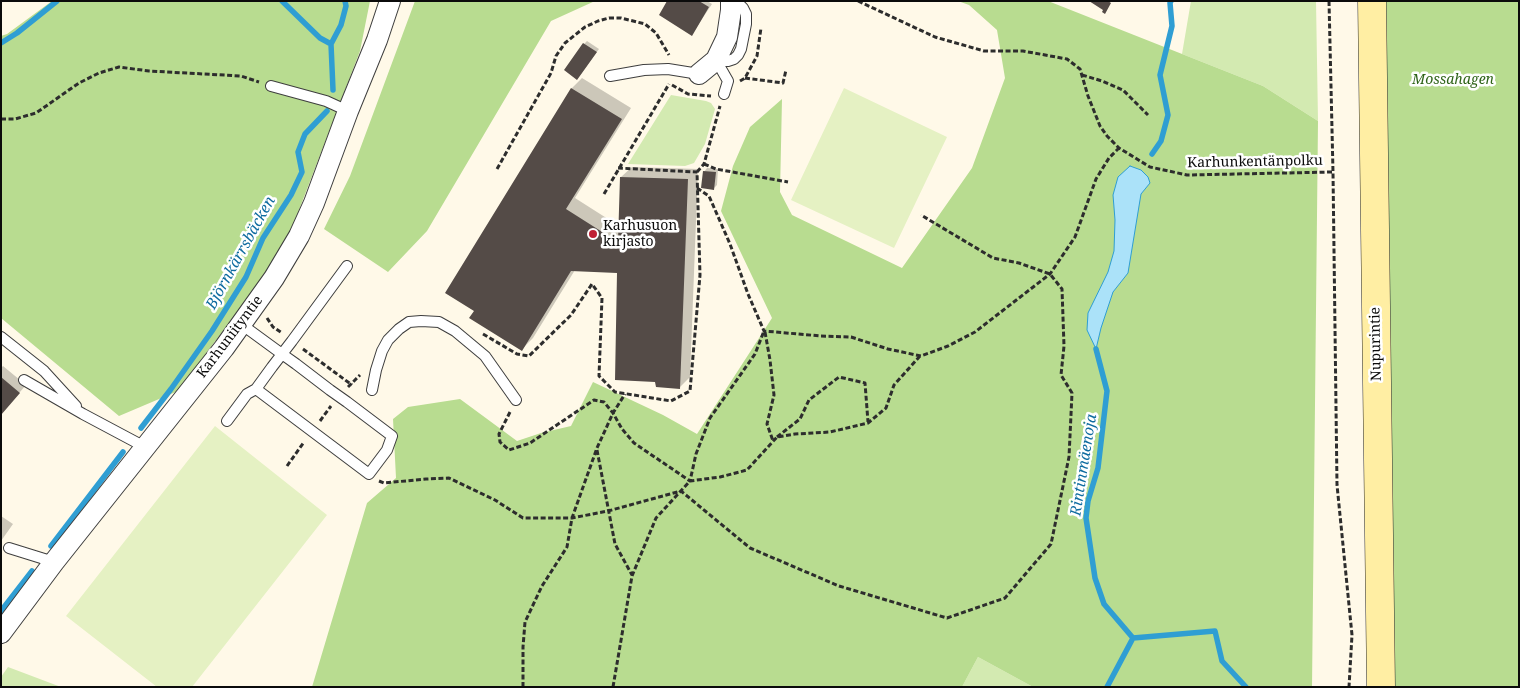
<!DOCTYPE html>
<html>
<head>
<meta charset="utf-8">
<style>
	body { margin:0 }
	#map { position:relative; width:1520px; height:688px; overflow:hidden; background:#fff9e8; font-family:"Noto Serif",serif }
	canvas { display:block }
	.frame { position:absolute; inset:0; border:2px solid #0b0b0b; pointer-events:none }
</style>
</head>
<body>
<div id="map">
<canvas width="1520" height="688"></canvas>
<div class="frame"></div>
</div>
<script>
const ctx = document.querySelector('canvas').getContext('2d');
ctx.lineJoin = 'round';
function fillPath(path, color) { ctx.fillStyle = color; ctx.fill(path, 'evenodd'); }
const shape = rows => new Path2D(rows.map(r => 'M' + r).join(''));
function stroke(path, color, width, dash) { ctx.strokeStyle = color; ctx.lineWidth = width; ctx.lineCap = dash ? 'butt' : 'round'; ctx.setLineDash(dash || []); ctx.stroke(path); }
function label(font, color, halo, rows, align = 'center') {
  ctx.font = font + ' "Noto Serif",serif'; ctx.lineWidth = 5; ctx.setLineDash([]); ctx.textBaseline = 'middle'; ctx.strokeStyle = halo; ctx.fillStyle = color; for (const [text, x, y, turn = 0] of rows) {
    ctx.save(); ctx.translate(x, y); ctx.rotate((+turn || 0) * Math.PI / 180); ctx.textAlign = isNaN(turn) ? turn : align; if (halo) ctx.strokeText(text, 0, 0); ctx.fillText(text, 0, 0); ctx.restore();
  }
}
const green = shape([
	[1191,1,1316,1,1318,121,1263,86,1182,54],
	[671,95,706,101,711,103,715,109,705,144,694,163,685,166,628,164],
	[978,657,1033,687,962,687],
	[8,667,61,687,1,687,1,677]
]);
const forest = shape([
	[52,1,370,1,360,51,284,249,178,391,119,416,1,318,1,36,7,34],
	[415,1,595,1,551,21,427,231,388,272,324,229,350,176],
	[958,1,1048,1,1263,86,1318,121,1312,687,1033,687,978,657,962,687,312,687,367,503,396,478,393,419,408,407,460,399,517,441,541,433,571,426,593,382,663,415,697,434,772,318,721,211,733,166,750,127,782,99,780,192,792,215,902,268,972,168,1005,78,997,30,969,5],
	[1386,1,1519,1,1519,687,1392,687]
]);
const pitch = shape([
	[844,88,947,137,894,248,791,200],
	[215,426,327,515,192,687,157,687,66,616]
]);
const water = shape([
	[1130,166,1141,170,1148,177,1150,183,1141,194,1128,273,1113,292,1101,328,1096,349,1087,330,1088,313,1108,272,1114,251,1115,220,1113,195,1118,177,1130,166]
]);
const shadow = shape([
	[668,1,707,1,712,4,692,34],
	[587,41,599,49,580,75,584,44],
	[582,78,631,108,575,198,619,226,621,177,632,167,698,169,690,377,680,387,618,271,575,270,533,338,522,349,475,310,572,88],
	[707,168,718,169,717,185,714,188,704,172],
	[3,366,26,385,1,414,1,368],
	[1,516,13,524,1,541]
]);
const stream = shape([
	[282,1,320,38,331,44],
	[1,43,17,33,57,1],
	[333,90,331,44,341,25,346,6,345,1],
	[1152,154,1161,141,1168,115,1160,75,1172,26,1170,3,1171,1],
	[1096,349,1107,391,1098,468,1088,501,1086,518,1095,578,1104,604,1133,638],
	[141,428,171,389,212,331,246,277,263,238,291,195,302,172,298,152,305,134,327,111],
	[51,546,123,452],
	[1,611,32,571],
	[1133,638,1215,631,1222,661,1246,687],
	[1107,687,1133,638]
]);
const building = shape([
	[667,1,699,1,709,7,692,36,659,15],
	[1089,1,1108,1,1111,3,1105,14,1102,12,1103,10],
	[583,43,597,52,577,80,564,70],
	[571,88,622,119,566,209,618,242,620,177,688,179,680,389,656,387,655,382,615,380,617,273,571,271,522,351,469,318,474,311,445,293],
	[703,171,716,172,714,190,701,188],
	[1,377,20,393,1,415]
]);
const path = shape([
	[858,1,935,37,984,51,1023,51,1067,59,1080,69,1088,96,1100,126,1107,136,1119,148,1150,167,1187,175,1333,172],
	[1329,1,1333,172,1337,485,1352,635,1349,687],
	[1082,75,1102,81,1123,90,1148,115],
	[745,78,783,83,786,70],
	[740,81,745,78,757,56,761,28],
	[672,85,688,94,711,96],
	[1,119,15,119,36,113,79,83,99,73,119,67,149,71,241,76,259,82],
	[704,164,716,169,788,182],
	[497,169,551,73,556,56,565,43,585,27,598,21,609,18,621,18,645,24,656,33,669,55],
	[697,172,704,164,720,106],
	[697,188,709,196,730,244,748,294,764,331,821,336,851,337,888,349,921,356,948,346,975,332,1050,274,1075,237,1096,179,1109,158,1119,148],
	[604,194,669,84],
	[267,318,273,327,282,333],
	[765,332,770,360,774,395,767,424,773,441],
	[483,334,517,354,529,356,571,315,592,284,602,298,599,376,615,392,671,401,690,391,700,275,697,172,618,168],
	[303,349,352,385],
	[348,387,360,375],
	[510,412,499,434,500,442,509,450,530,443,594,400,604,402,613,413,622,429,634,443,690,481,696,454,710,418,755,354,764,331],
	[320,421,331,406],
	[777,437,800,419,809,400,839,377,865,383,868,422],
	[597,450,615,544,632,575],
	[287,466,304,442],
	[379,481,384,483,426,479,449,478,495,500,523,518,572,518,608,511,681,491,750,548,839,586,947,618,1005,598,1051,544,1069,457,1072,393,1061,375,1064,346,1062,289,1050,274,1019,263,993,258,921,215],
	[523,687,523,647,525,622,542,586,567,547,572,518,597,448,613,413,625,394],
	[613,687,632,576,656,518,690,481,720,477,747,470,777,437,795,434,830,432,868,423,886,408,894,385,920,356]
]);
const lane = shape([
	[716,60,728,61,734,59,738,55,741,49,746,24,746,14,743,8,736,1],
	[716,60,728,81,724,94],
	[610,76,644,70,668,69,699,74],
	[271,86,326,101,348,111],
	[241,324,282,354,296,364,330,390,347,402,392,436,387,450,369,474,256,389,272,367,292,341,347,266],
	[1,337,44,371,76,406],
	[24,380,83,414,145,447],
	[372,390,376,370,382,351,388,340,399,329,409,322,421,321,439,322,455,331,485,356,516,400],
	[227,421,247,394,256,389],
	[9,548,54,562]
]);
const street = shape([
	[699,74,716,60,727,37,731,10,731,1],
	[1,633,54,562,224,348,274,278,299,236,314,203,348,111,377,40,390,1]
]);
const secondary = shape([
	[1372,1,1381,687]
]);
const markers = [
	[593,234,5,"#bf1e32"]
];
const parkNames = [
	["Mossahagen",1453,80]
];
const streetNames = [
	["Karhunkentänpolku",1255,162,-1],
	["Karhuniityntie",230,337,-53],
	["Nupurintie",1376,344,-91]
];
const poiNames = [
	["Karhusuon",603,226],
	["kirjasto",603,242]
];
const waterNames = [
	["Björnkärrsbäcken",241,253,-61],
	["Rintinmäenoja",1084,465,-81]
];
fillPath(green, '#d3eab1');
fillPath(forest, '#b8dc90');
fillPath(pitch, '#e5f1c3');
fillPath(water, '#abe2f9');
stroke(water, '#2f9ed3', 1);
fillPath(shadow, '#0003');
stroke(stream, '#2f9ed3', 5.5);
fillPath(building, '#544b47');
stroke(lane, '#3e3e3e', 12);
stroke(street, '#3e3e3e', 22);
stroke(secondary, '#2d2d2d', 29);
stroke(path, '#2d2d2d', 3, [5, 2.5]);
stroke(lane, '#fff', 10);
stroke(street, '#fff', 20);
stroke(secondary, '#ffeea3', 28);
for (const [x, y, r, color] of markers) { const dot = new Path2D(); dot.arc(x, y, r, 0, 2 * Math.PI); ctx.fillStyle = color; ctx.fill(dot); stroke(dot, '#fff', 2); }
label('italic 14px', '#2f6419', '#fff', parkNames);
label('14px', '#0b0b0b', '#fff', streetNames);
label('14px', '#0b0b0b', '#fff', poiNames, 'left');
label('italic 15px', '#106ca0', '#fff', waterNames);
</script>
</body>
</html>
